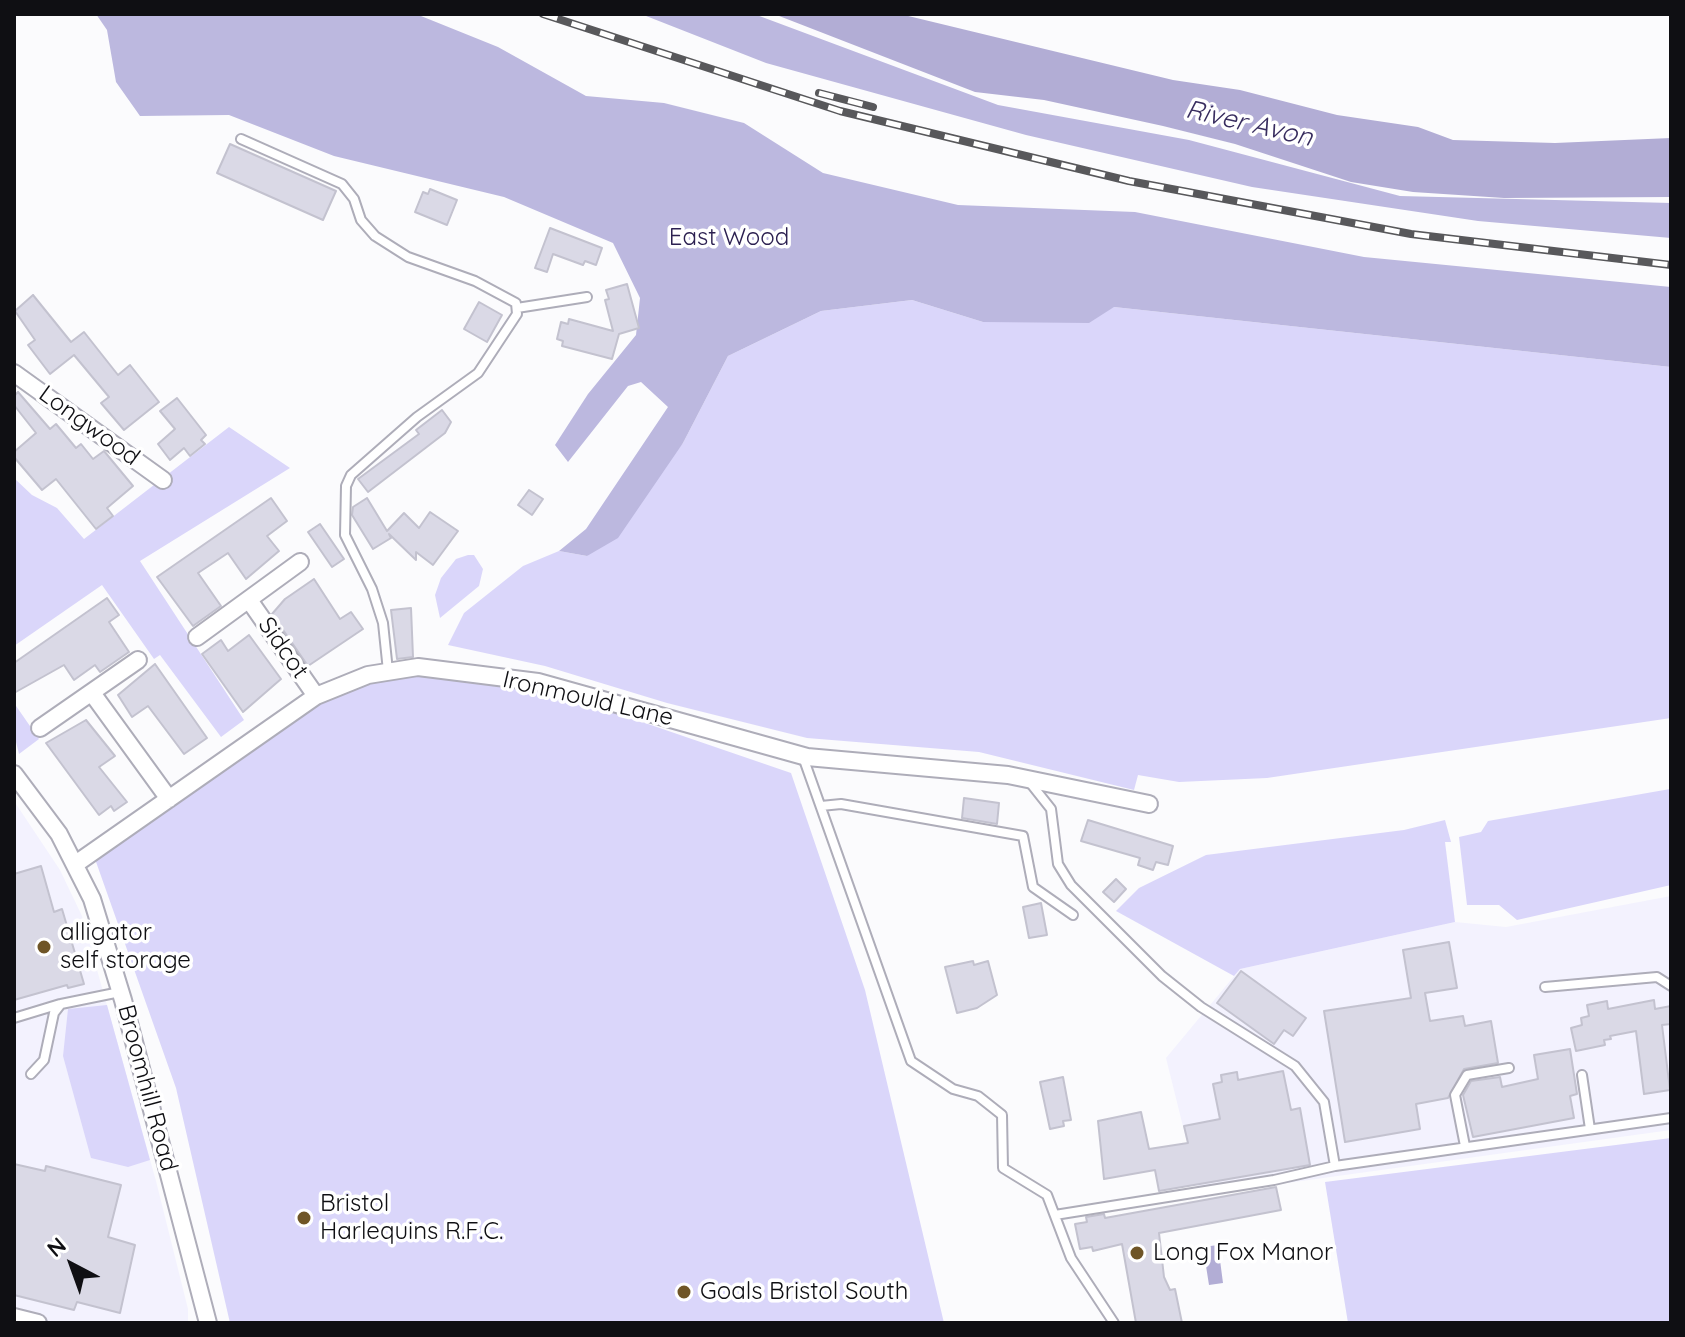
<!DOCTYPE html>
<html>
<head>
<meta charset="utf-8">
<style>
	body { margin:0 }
	#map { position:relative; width:1685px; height:1337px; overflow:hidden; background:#fbfbfd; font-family:Quicksand,sans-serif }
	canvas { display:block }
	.frame { position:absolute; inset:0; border:16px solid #0f0f13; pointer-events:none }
	.north { position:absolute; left:32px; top:1225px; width:80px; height:80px; -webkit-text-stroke:6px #fff; paint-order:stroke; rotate:319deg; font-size:22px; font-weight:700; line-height:32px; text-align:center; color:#0f0f13 }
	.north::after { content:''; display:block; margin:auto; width:28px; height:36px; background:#0f0f13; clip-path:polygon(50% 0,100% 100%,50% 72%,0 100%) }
</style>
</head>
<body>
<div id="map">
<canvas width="1685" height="1337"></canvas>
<div class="frame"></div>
<div class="north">N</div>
</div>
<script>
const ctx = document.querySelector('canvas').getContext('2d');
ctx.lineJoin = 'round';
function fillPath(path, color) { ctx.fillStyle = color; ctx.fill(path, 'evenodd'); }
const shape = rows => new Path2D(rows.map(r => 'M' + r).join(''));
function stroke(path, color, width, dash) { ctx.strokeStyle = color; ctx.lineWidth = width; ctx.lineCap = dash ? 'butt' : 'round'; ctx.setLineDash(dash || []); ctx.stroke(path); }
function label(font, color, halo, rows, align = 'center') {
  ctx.font = font + ' Quicksand,sans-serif'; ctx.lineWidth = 7; ctx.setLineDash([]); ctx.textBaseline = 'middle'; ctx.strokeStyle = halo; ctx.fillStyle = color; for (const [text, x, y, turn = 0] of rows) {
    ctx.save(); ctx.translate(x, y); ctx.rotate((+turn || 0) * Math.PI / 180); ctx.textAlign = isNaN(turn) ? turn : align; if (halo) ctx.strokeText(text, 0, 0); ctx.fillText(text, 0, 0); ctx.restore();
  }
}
const built = shape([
	[14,801,60,870,82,916,156,1181,188,1309,188,1323,14,1323],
	[1671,896,1671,1130,1200,1195,1166,1058,1240,969,1455,922,1506,927]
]);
const green = shape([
	[912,300,983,322,1114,307,1671,367,1671,718,1267,778,1179,782,1138,775,1134,790,979,752,807,738,667,703,545,666,448,645,464,613,523,566,559,551,587,556,683,443,728,356,821,311],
	[229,427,290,468,140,561,244,720,221,737,160,655,154,659,102,585,14,646,14,478,32,495,57,508,84,539],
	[468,555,474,555,483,569,479,586,440,618,435,595,441,578,456,559],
	[420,674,540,687,791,773,865,990,944,1323,230,1323,176,1088,95,859,320,702,388,678],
	[14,703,39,739,19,754,14,734],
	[1670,789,1671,885,1517,920,1499,905,1467,905,1459,837,1481,832,1488,821],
	[1445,820,1451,842,1445,842,1455,922,1240,969,1234,976,1116,911,1139,888,1206,855,1404,830],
	[107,1005,150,1160,128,1167,91,1158,63,1056,68,1009],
	[1671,1138,1671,1323,1348,1323,1325,1182]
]);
const forest = shape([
	[96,14,416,14,498,47,586,96,664,103,744,123,823,173,958,205,1135,212,1364,257,1671,287,1671,367,1114,307,1089,323,983,322,912,300,821,311,728,356,683,443,618,538,587,556,559,551,586,529,668,407,641,382,628,386,568,462,555,445,588,394,636,335,640,298,613,243,504,197,334,156,229,115,140,116,116,82,107,30],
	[641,14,754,14,998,105,1189,140,1400,196,1671,203,1671,238,1478,221,1252,187,1026,135,766,63]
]);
const water = shape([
	[774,14,900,14,1173,80,1240,90,1337,115,1418,127,1453,140,1555,143,1671,138,1671,197,1504,198,1413,192,1351,182,1235,144,1163,126,1044,100,975,92],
	[1218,1245,1223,1283,1209,1285,1203,1247]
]);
const building = shape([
	[230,144,336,191,323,220,217,173,230,144],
	[430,189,457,200,447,225,415,212,423,192,428,194,430,189],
	[550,228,602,248,596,265,585,261,583,265,553,254,547,272,535,268,550,228],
	[627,284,639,328,619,334,612,359,562,346,563,341,557,339,561,322,568,324,569,319,613,331,605,300,609,299,606,290,627,284],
	[33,295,71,342,84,332,118,375,130,365,159,402,124,430,101,403,109,397,74,355,50,374,28,345,35,340,15,311,33,295],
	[479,302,502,315,487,342,464,329,479,302],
	[18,392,50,429,56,424,76,448,81,444,93,459,104,451,133,486,107,508,113,516,96,529,56,479,42,490,14,457,14,452,36,433,14,405,14,396,18,392],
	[177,398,206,435,201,440,205,444,190,456,184,448,170,460,158,444,175,429,160,411,177,398],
	[442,410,451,422,445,433,368,492,358,479,419,434,416,430,442,410],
	[529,490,543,499,532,515,518,505,529,490],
	[271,498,287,521,267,536,279,551,246,579,228,553,198,573,221,606,193,626,157,577,271,498],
	[367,498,387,531,404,513,419,528,430,512,458,531,433,565,416,552,416,560,389,534,391,538,373,549,352,515,353,507,367,498],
	[320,524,344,559,332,567,308,532,320,524],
	[314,579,340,619,351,612,363,629,308,666,272,614,285,599,314,579],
	[107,598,119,615,109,622,129,652,100,672,95,665,74,680,64,665,14,693,14,663,107,598],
	[411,608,413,657,397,659,391,610,411,608],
	[249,635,281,679,243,712,202,654,221,640,228,651,249,635],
	[155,664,207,738,184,754,148,706,132,717,118,695,155,664],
	[86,720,115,756,99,767,127,802,114,811,111,806,99,815,46,743,86,720],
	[964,798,999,803,997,824,962,818,964,798],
	[1088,820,1173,846,1168,865,1156,862,1153,870,1138,865,1140,858,1081,841,1088,820],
	[41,866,54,912,62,909,84,984,68,988,67,985,14,1000,14,874,41,866],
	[1116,879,1126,889,1114,902,1103,892,1116,879],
	[1041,903,1047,935,1029,938,1023,907,1041,903],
	[1449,942,1457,988,1425,993,1430,1021,1463,1016,1465,1026,1491,1021,1498,1063,1464,1069,1448,1098,1416,1104,1420,1129,1345,1142,1324,1011,1411,998,1403,950,1449,942],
	[973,961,974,965,988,961,997,995,977,1008,957,1013,945,967,973,961],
	[1241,971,1306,1018,1293,1036,1284,1030,1274,1044,1217,1003,1241,971],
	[1654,1000,1655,1009,1671,1006,1671,1024,1662,1025,1670,1090,1644,1094,1636,1031,1610,1036,1611,1039,1604,1040,1605,1045,1576,1051,1571,1028,1582,1025,1581,1018,1589,1016,1587,1005,1607,1001,1608,1009,1654,1000],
	[1570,1049,1577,1094,1570,1096,1574,1118,1473,1137,1463,1095,1471,1081,1500,1077,1502,1087,1538,1079,1534,1055,1570,1049],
	[1283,1071,1291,1110,1300,1108,1310,1165,1159,1191,1155,1170,1104,1179,1098,1121,1141,1112,1149,1149,1188,1143,1184,1126,1220,1119,1213,1084,1222,1082,1221,1075,1237,1072,1238,1080,1283,1071],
	[1063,1077,1071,1120,1063,1121,1064,1126,1050,1129,1040,1082,1063,1077],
	[14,1164,45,1171,46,1166,121,1185,108,1237,135,1245,120,1313,77,1302,74,1310,14,1295,14,1164],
	[1276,1187,1281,1210,1159,1233,1164,1277,1170,1290,1175,1289,1182,1323,1136,1323,1122,1244,1093,1251,1092,1247,1080,1249,1075,1224,1087,1222,1086,1217,1104,1214,1105,1218,1276,1187]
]);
const lane = shape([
	[241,139,342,184,354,199,361,220,375,236,408,257,475,281,516,303,517,314,478,373,417,417,351,475,346,486,345,535,372,589,383,623,388,671],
	[517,308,587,297],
	[803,757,911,1061,953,1089,978,1096,1002,1115,1003,1168,1047,1195,1071,1258,1114,1323],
	[1028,780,1051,809,1058,864,1071,885,1162,976,1201,1007,1295,1066,1324,1102,1335,1166,1671,1118],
	[821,806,841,804,1023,836,1033,887,1073,915],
	[1545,987,1657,977,1671,986],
	[14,1018,60,1004],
	[31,1074,44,1060,54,1013,61,1004,120,992],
	[1582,1075,1590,1129],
	[1465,1146,1455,1095,1467,1075,1509,1068],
	[1055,1215,1274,1180,1335,1166]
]);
const street = shape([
	[14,373,163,480],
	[249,600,316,696],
	[197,637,300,562],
	[92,693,169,799],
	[40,728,138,660],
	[14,774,59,834,92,899,123,1000,208,1323],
	[77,863,316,696,368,675,418,667,538,682,807,757,1008,775,1149,804],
	[14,1317,38,1323]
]);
const rail = shape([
	[543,14,840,111,1129,181,1411,234,1671,265],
	[819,93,873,107]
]);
const markers = [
	[44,947,8,"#6f5527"],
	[304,1218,8,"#6f5527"],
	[1137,1253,8,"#6f5527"],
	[684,1292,8,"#6f5527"]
];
const parkNames = [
	["East Wood",729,238]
];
const streetNames = [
	["Longwood",89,426,36],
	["Sidcot",283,648,55],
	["Ironmould Lane",588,699,13],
	["Broomhill Road",147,1088,75]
];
const poiNames = [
	["alligator",60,933],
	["self storage",60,961],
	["Bristol",320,1204],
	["Harlequins R.F.C.",320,1232],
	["Long Fox Manor",1153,1253],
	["Goals Bristol South",700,1292]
];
const waterNames = [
	["River Avon",1249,124,13]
];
fillPath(built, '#f3f2fe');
fillPath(green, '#dad6fa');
fillPath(forest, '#bcb8df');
fillPath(water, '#b2add5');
fillPath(building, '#dad9e6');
stroke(building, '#c3c2cf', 2);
stroke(lane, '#aeadb9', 12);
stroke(street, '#aeadb9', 20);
stroke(lane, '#fff', 8);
stroke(street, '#fff', 16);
stroke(rail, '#58585b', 8);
stroke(rail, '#fff', 5, [15]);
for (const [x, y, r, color] of markers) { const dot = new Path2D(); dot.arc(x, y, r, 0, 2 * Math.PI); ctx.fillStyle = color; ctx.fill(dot); stroke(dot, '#fff', 3); }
label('24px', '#2c2051', '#fff', parkNames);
label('24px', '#0f0f13', '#fff', streetNames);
label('24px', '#0f0f13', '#fff', poiNames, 'left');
label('italic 26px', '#382d5f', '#fff', waterNames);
</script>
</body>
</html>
